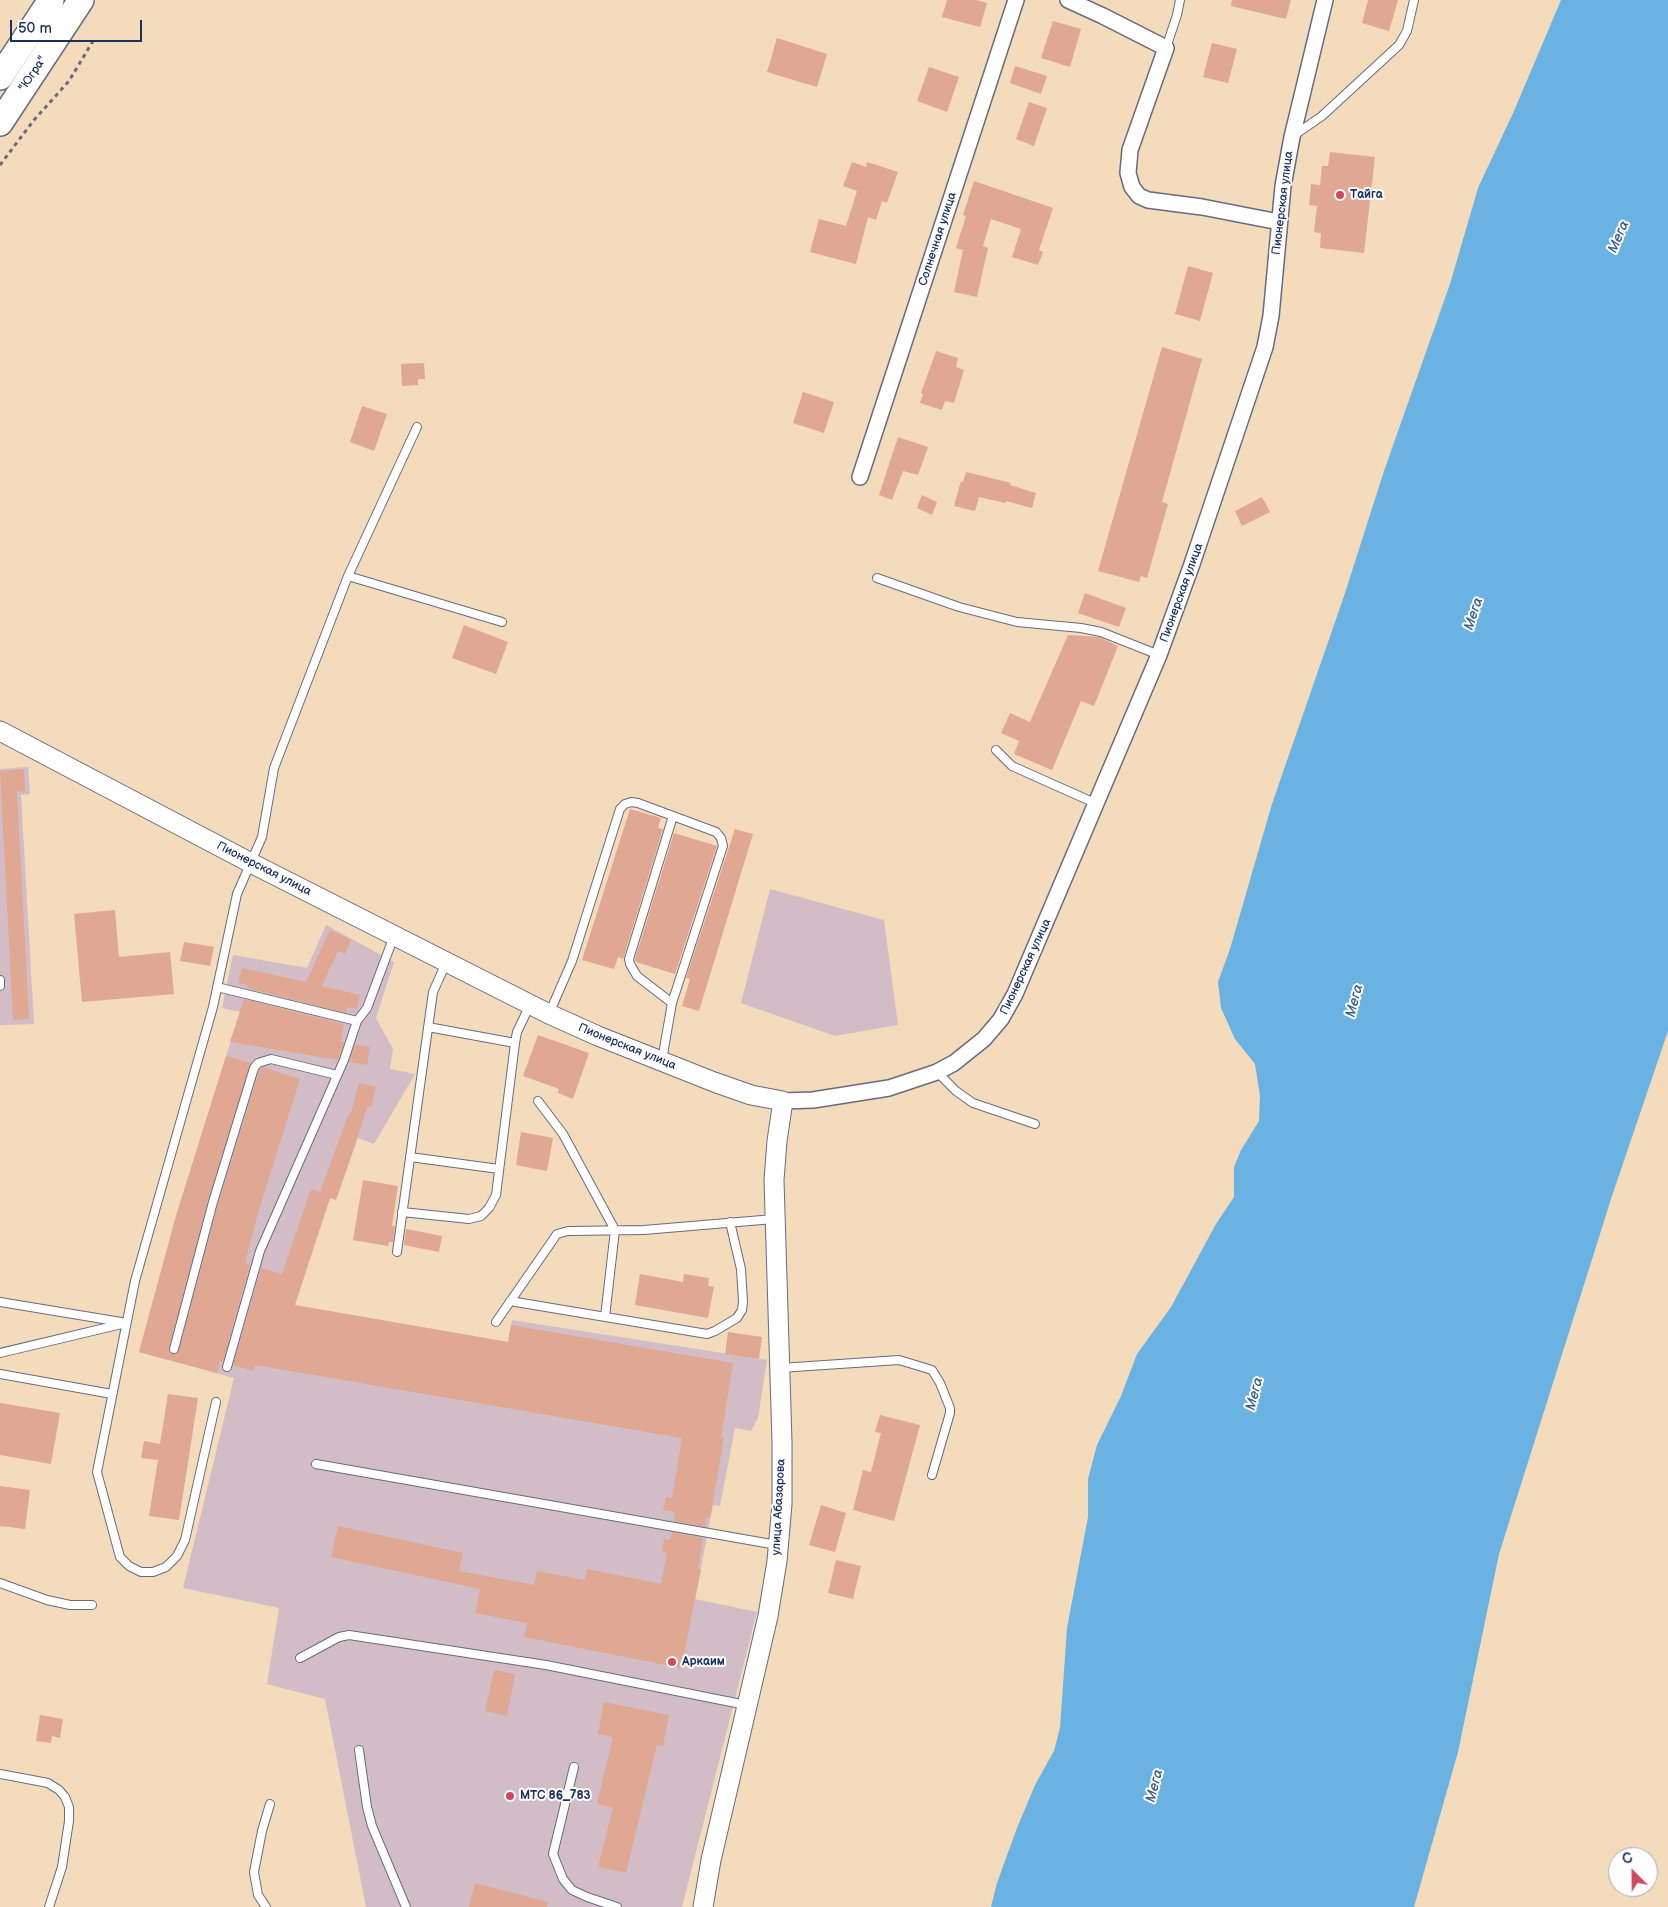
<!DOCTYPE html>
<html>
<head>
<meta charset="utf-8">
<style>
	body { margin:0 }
	#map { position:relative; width:1668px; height:1907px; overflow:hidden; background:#f3dbbc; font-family:"Balsamiq Sans",sans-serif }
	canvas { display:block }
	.north { position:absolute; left:1608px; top:1847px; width:50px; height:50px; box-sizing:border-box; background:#fff; border:1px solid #a4acbf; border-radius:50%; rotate:337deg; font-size:14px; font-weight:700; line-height:20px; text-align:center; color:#1b2f5e }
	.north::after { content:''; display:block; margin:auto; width:18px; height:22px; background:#d1495b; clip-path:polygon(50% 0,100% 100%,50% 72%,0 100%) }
	.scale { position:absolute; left:10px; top:20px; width:132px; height:22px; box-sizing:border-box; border:2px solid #1b2f5e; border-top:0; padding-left:6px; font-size:15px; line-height:18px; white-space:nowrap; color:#1b2f5e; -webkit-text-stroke:4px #fff; paint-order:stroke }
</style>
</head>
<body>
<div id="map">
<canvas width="1668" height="1907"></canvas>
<div class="north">С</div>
<div class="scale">50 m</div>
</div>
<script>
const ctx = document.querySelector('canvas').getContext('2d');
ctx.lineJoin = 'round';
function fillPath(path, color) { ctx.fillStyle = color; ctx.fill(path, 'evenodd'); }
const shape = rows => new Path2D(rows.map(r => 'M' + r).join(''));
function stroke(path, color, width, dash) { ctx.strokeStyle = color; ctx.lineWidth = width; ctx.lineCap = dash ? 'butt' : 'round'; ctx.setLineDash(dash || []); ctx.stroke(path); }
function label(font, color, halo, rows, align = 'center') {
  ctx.font = font + ' "Balsamiq Sans",sans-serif'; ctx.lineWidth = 4; ctx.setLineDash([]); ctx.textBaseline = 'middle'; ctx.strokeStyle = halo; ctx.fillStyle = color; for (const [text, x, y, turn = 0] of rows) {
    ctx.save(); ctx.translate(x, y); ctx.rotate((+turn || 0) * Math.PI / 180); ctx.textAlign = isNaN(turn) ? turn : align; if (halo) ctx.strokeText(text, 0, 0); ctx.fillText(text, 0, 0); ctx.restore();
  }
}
const industrial = shape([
	[28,767,30,794,21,795,34,1024,0,1025,0,769],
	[770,889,884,920,898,1025,835,1036,741,1003],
	[326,925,394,962,376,1018,393,1049,390,1069,415,1074,374,1144,358,1138,336,1200,330,1198,302,1282,275,1302,508,1342,512,1320,767,1360,758,1418,751,1431,735,1428,720,1506,713,1505,695,1599,757,1612,682,1907,366,1907,325,1699,267,1684,279,1608,183,1588,234,1378,139,1352,176,1216,240,1012,222,1008,233,955,307,968]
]);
const water = shape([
	[1561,0,1668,0,1668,1031,1612,1196,1499,1554,1458,1752,1414,1907,991,1907,997,1883,1017,1828,1035,1785,1054,1751,1060,1728,1067,1628,1088,1517,1088,1479,1097,1445,1121,1396,1137,1354,1171,1307,1216,1224,1234,1197,1234,1167,1241,1150,1259,1121,1260,1096,1255,1064,1235,1039,1221,1008,1218,982,1230,949,1272,804,1344,596,1384,471,1450,284,1478,188,1514,111]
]);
const building = shape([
	[947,0,976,0,987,3,980,27,942,17],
	[1232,0,1291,0,1286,19,1231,6],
	[1368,0,1398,0,1389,31,1362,23],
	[1053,21,1081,29,1070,67,1041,58],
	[777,38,827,54,817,87,767,72],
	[1212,43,1237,49,1228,83,1203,77],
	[1015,66,1047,76,1041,94,1010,83],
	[929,67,959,77,947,112,917,101],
	[1029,102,1047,108,1034,146,1016,139],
	[1330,152,1375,157,1364,253,1320,248,1321,233,1314,232,1317,206,1309,205,1311,184,1320,185,1322,166,1328,166],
	[852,162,866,167,867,162,898,172,887,203,882,201,876,220,868,217,856,264,810,252,819,219,846,226,857,191,843,186],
	[974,181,1053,208,1039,250,1043,252,1038,265,1012,257,1021,229,991,219,983,246,988,248,977,297,954,292,963,250,956,248,966,216,963,215],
	[1188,266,1213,273,1200,321,1175,314],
	[1162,347,1202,359,1162,502,1168,504,1147,578,1141,576,1139,582,1098,571],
	[936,351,958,358,956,367,964,370,954,403,945,401,942,410,920,403,923,394,921,393],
	[424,363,425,379,418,379,418,385,402,386,401,364],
	[803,392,834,402,824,433,793,423],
	[362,406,387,414,374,451,350,442],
	[898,437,928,447,918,475,903,471,892,500,879,495],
	[966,472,1011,483,1010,485,1036,493,1032,508,1006,501,1005,503,979,497,975,511,954,506,961,481,963,482],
	[922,495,937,502,932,515,917,508],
	[1262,497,1270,512,1242,526,1235,511],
	[1085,593,1126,608,1119,627,1078,613],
	[464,625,508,642,496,674,452,658],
	[1068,635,1099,637,1118,646,1094,706,1081,701,1052,770,1014,754,1019,741,1001,733,1010,713,1030,722],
	[24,769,25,791,17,792,29,1019,13,1020,0,771],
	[630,809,661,818,658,828,663,829,623,959,618,957,614,969,582,960],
	[735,829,753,834,699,1011,682,1006,690,979,686,978],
	[674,833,717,846,675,974,636,962,635,959],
	[115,910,119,957,170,952,174,994,82,1002,74,914],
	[330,930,351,940,345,954,338,951,322,986,360,995,357,1009,347,1007,346,1013,247,988,248,985,238,983,242,968,306,982],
	[184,942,214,947,210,966,180,961],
	[244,999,344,1024,341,1042,344,1042,338,1060,230,1042],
	[538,1035,589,1053,573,1099,558,1093,559,1089,523,1076],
	[355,1044,370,1047,367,1065,349,1062],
	[226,1056,251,1063,208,1201,169,1348,169,1351,172,1354,176,1354,179,1350,218,1204,259,1071,263,1067,300,1079,258,1213,245,1263,250,1265,223,1362,220,1361,217,1373,139,1352,176,1216],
	[359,1083,376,1087,371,1107,368,1106,336,1200,330,1198,295,1305,508,1342,511,1325,733,1363,721,1437,724,1438,710,1518,706,1518,705,1527,674,1521,675,1512,663,1510,666,1497,672,1498,682,1438,255,1365,253,1371,233,1365,261,1268,282,1274,311,1189,320,1192,349,1113,351,1113],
	[521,1132,553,1138,547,1171,516,1165],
	[363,1180,398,1186,392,1226,395,1226,393,1242,389,1242,388,1246,353,1240],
	[406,1229,442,1236,439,1252,404,1245],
	[640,1274,683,1282,684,1274,709,1278,708,1286,714,1287,708,1318,635,1305],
	[728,1332,762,1337,759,1359,725,1354],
	[168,1394,198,1398,179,1520,149,1516,158,1460,141,1458,144,1441,160,1444],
	[0,1403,60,1413,51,1464,0,1455],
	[880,1415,920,1425,894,1521,853,1510,863,1470,871,1472,881,1433,875,1432],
	[0,1486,30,1490,25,1529,0,1526],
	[821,1505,846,1513,835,1552,809,1545],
	[338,1526,463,1553,459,1571,534,1585,537,1571,585,1580,587,1569,661,1584,667,1553,662,1552,664,1539,670,1540,672,1532,703,1538,698,1569,701,1570,681,1668,524,1637,527,1623,475,1613,480,1589,331,1557],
	[836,1560,861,1566,853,1599,828,1593],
	[494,1670,515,1674,507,1716,485,1711],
	[604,1702,669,1715,663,1746,657,1745,626,1873,598,1867,613,1808,597,1804,613,1737,598,1734],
	[40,1715,63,1719,60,1738,52,1736,51,1743,36,1741],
	[475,1883,548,1902,547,1907,469,1907]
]);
const path = shape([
	[0,165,34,120,69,81,93,41]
]);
const service = shape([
	[1166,48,1177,15,1180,0],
	[1293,136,1322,116,1399,45,1407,31,1414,0],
	[348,576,502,622],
	[877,578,959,607,1017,622,1081,628,1101,632,1159,655],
	[996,750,1012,766,1097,804],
	[0,980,0,986],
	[217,987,357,1021],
	[672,1003,637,976,630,964,629,959,673,816],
	[549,1014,572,961,620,809,625,804,631,802,638,803,716,832,721,838,723,846,672,1003,662,1060],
	[428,1027,515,1043],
	[937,1072,956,1091,973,1103,1035,1124],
	[538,1101,563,1134,615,1230,605,1317],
	[410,1157,499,1169],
	[402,1212,469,1219,481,1216,489,1208,496,1195,515,1043,517,1032,530,1005],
	[397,1252,433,992,446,963],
	[510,1301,707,1334,715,1331,737,1318,742,1310,743,1302,741,1269,730,1222],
	[0,1302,121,1322],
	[496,1322,557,1234,568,1231,644,1230,774,1219],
	[174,1349,213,1202,254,1068,258,1063,271,1059,337,1075],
	[0,1353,126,1323],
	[227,1367,260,1251,344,1060,357,1021,367,1008,394,936],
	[780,1368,899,1360,932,1370,940,1383,950,1408,950,1413,932,1475],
	[0,1374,112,1394],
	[216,1402,185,1540,177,1556,166,1567,153,1572,141,1572,129,1566,120,1557,97,1472,135,1281,213,1007,237,894,262,837,274,768,348,576,417,427],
	[316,1464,777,1545],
	[0,1583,47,1600,70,1605,92,1605],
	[300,1658,339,1637,349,1635,546,1665,746,1705],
	[359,1750,367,1807,372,1826,406,1907],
	[574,1767,553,1854,563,1879,572,1890,587,1897,617,1907],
	[0,1774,48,1783,59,1790,65,1797,69,1807,69,1821,62,1867,49,1907],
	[266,1907,258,1895,254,1872,262,1831,270,1804]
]);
const minor = shape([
	[1068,0,1103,16,1166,48,1130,150,1128,173,1132,187,1139,196,1148,200,1202,207,1279,222],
	[860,477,1016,0],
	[783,1101,813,1100,889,1088,937,1072,954,1063,984,1039,1001,1019,1015,994,1159,655,1192,564,1265,347,1271,316,1283,186,1292,137,1325,0]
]);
const tertiary = shape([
	[0,731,251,863,549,1014,598,1036,714,1082,751,1095,783,1101,777,1141,774,1180,782,1442,782,1504,777,1561,768,1616,711,1860,703,1907]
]);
const trunk = shape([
	[0,77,51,0],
	[0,123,81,0]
]);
const markers = [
	[1340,195,5,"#d1495b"],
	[672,1662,5,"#d1495b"],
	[510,1796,5,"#d1495b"]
];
const streetNames = [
	["\"Югра\"",33,74,-56],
	["Пионерская улица",1283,203,-83],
	["Солнечная улица",938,239,-72],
	["Пионерская улица",1182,593,-70],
	["Пионерская улица",264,869,27],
	["Пионерская улица",1026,967,-65],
	["Пионерская улица",627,1047,22],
	["улица Абазарова",779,1507,-87]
];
const poiNames = [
	["Тайга",1350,195],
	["Аркаим",682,1662],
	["МТС 86_783",520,1796]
];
const waterNames = [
	["Мега",1619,237,-67],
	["Мега",1474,614,-72],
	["Мега",1355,1001,-76],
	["Мега",1255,1394,-76],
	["Мега",1155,1786,-76]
];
fillPath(industrial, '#d2bdc7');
fillPath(water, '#69b2e1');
fillPath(building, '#e0a793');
stroke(service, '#676b7f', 10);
stroke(minor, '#676b7f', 18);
stroke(tertiary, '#676b7f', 21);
stroke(trunk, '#676b7f', 28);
stroke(path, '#676b7f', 3, [4, 4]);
stroke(service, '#fff', 8);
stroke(minor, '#fff', 15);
stroke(tertiary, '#fff', 19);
stroke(trunk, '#fff', 25);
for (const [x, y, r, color] of markers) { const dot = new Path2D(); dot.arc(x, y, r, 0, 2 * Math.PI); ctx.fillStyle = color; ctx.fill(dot); stroke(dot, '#fff', 2); }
label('12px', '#1b2f5e', '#fff', streetNames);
label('bold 12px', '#1b2f5e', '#fff', poiNames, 'left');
label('italic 14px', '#365d8c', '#fff', waterNames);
</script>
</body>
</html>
